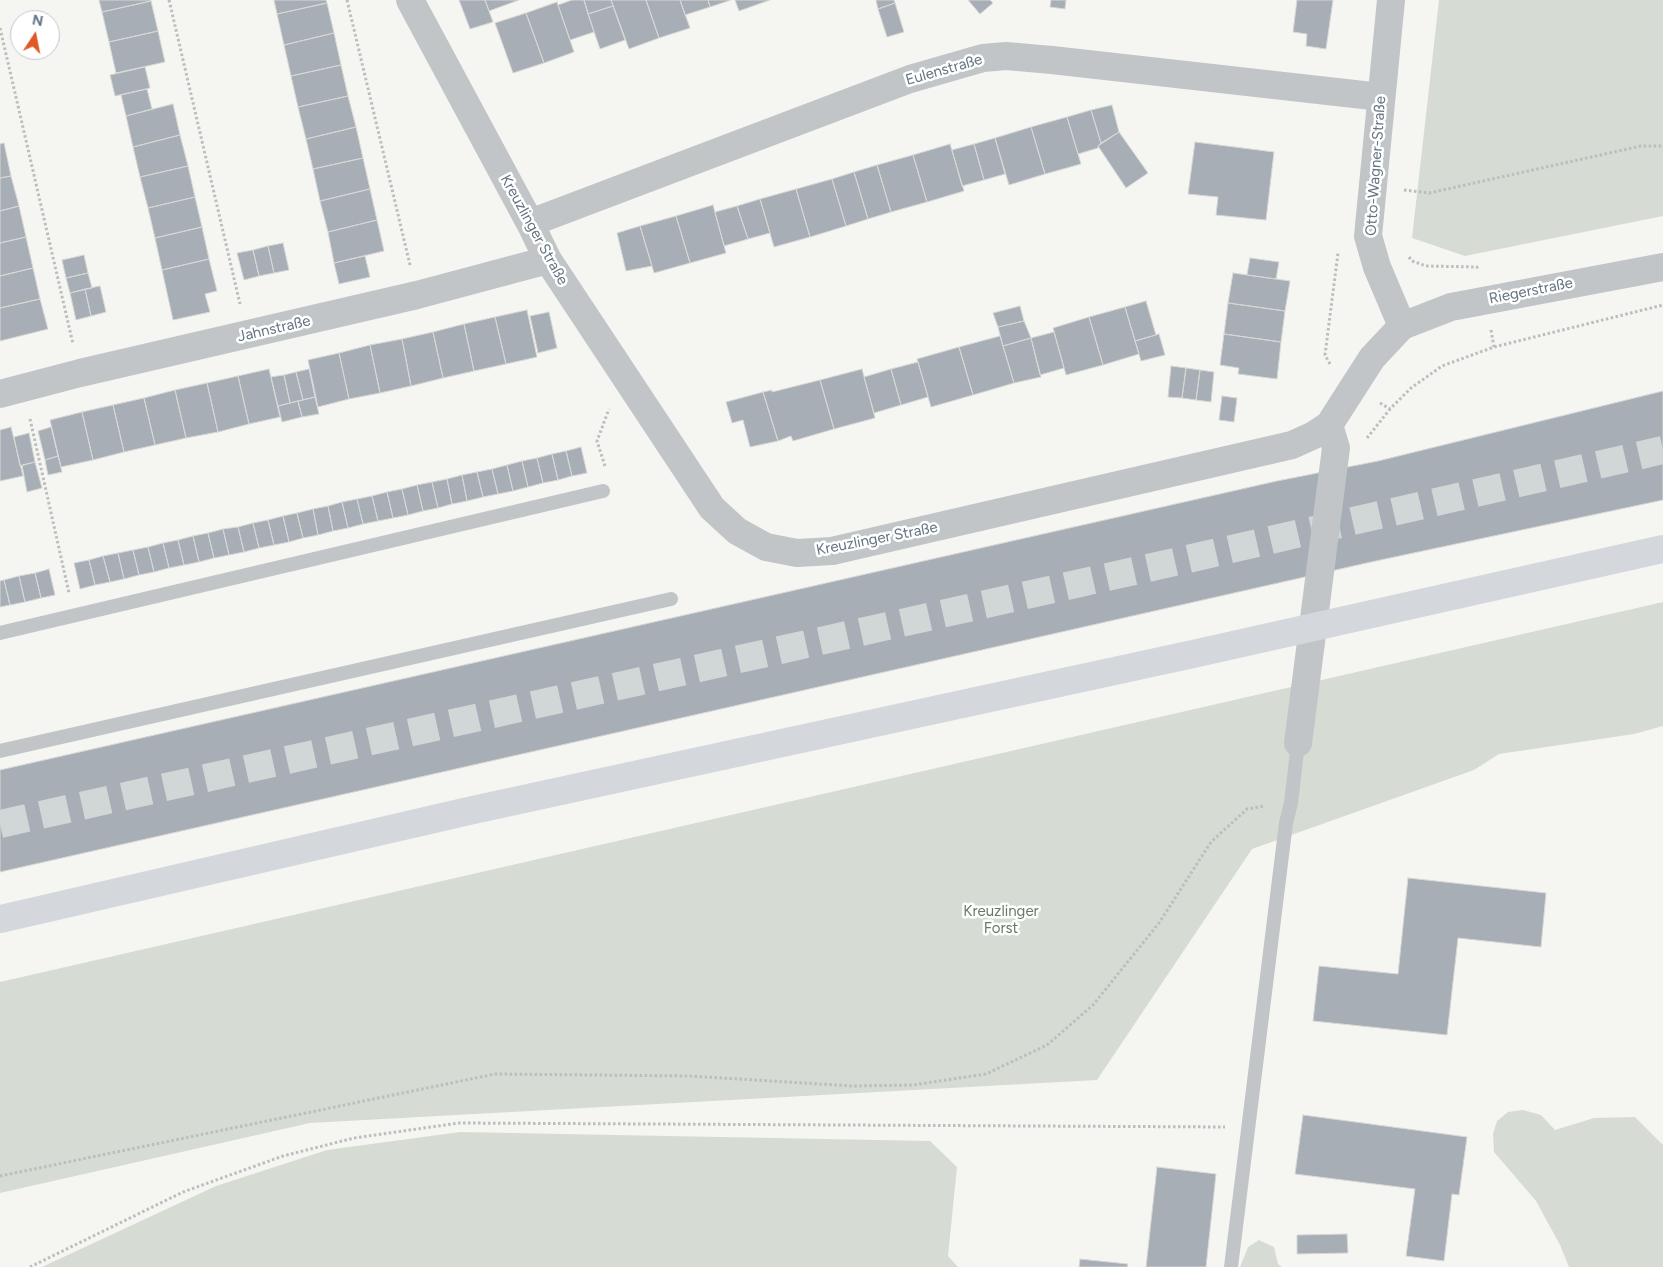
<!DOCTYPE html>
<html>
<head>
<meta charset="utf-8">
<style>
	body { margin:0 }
	#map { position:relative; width:1663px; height:1267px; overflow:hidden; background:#f5f6f2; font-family:Figtree,sans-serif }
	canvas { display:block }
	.north { position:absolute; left:10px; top:10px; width:50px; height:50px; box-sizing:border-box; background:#fff; border:1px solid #c1c7cd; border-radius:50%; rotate:11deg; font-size:14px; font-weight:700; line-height:20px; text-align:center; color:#657483 }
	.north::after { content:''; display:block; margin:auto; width:18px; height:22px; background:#e05928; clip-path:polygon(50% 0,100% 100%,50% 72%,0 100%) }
</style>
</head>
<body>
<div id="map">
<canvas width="1663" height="1267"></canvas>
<div class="north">N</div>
</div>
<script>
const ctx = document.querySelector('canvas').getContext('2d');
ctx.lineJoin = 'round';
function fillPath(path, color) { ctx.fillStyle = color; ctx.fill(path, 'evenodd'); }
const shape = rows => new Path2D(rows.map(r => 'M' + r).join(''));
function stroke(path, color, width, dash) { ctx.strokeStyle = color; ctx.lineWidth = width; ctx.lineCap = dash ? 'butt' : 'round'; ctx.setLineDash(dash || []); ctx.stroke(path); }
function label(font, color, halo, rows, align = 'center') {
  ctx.font = font + ' Figtree,sans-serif'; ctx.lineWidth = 5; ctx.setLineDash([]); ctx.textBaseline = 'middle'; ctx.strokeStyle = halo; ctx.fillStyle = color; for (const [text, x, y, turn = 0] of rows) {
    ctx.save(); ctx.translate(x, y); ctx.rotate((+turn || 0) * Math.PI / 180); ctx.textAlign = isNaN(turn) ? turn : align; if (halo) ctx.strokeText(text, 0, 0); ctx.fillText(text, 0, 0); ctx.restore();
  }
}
const green = shape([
	[1439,0,1663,0,1663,216,1465,256,1412,238],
	[1663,602,1663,726,1634,734,1499,754,1474,770,1252,849,1097,1080,310,1123,0,1193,0,982],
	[1523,1110,1541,1115,1555,1130,1594,1118,1635,1117,1663,1145,1663,1267,1569,1267,1560,1245,1536,1201,1494,1152,1493,1134,1497,1121,1508,1112],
	[460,1132,930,1141,957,1167,948,1256,958,1267,42,1267,216,1186,327,1150],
	[1259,1240,1274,1247,1278,1264,1282,1267,1240,1267,1248,1247]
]);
const building = shape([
	[99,0,150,0,151,1,102,12,99,0],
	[274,0,326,0,327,3,277,14,274,0],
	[459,0,485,0,493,22,470,29,459,0],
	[485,0,519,0,489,11,485,0],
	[572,0,584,0,594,32,570,40,558,5,572,0],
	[584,0,611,0,613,6,588,14,584,0],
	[611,0,646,0,659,38,629,49,611,0],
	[646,0,680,0,690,28,659,38,646,0],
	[680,0,708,0,710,7,685,15,680,0],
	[708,0,731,0,710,7,708,0],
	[735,0,770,0,739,11,735,0],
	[876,0,894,0,895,3,878,9,876,0],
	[968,0,990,0,993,3,980,14,968,0],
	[1051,0,1066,0,1065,9,1050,7,1051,0],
	[1297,0,1333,0,1326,49,1306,46,1307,34,1293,32,1297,0],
	[151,1,158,31,109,42,102,12,151,1],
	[557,2,574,52,544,63,526,13,557,2],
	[327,3,334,33,284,45,277,14,327,3],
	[895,3,904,32,887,37,878,9,895,3],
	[613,6,625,40,600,49,588,14,613,6],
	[526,13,544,63,513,73,495,23,526,13],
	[158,31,165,62,116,73,109,42,158,31],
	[334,33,341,65,291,76,284,45,334,33],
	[341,65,348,96,298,107,291,76,341,65],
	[145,67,150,88,115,96,110,75,145,67],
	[147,89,152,109,126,116,121,95,147,89],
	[348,96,356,127,306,139,298,107,348,96],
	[173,104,180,135,133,147,126,116,173,104],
	[1112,105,1119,132,1101,143,1091,110,1112,105],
	[1091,110,1101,143,1098,146,1098,148,1078,154,1067,117,1091,110],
	[1067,117,1081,164,1045,174,1031,127,1067,117],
	[356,127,363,158,313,169,306,139,356,127],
	[1031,127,1045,174,1009,185,995,138,1031,127],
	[1119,132,1148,173,1126,188,1098,146,1119,132],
	[180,135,188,166,140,177,133,147,180,135],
	[995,138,1005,174,984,180,974,144,995,138],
	[1195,142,1274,152,1266,220,1216,215,1218,197,1188,194,1195,142],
	[4,143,11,176,0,178,0,144,4,143],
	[950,144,964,191,927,202,913,155,950,144],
	[974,144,984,180,962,186,952,150,974,144],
	[913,155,927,202,891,212,877,165,913,155],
	[363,158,370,189,320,201,313,169,363,158],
	[877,165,891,212,868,219,854,172,877,165],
	[188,166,195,197,148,208,140,177,188,166],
	[854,172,868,219,846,226,832,179,854,172],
	[11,176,19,206,0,211,0,178,11,176],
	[832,179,846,226,810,237,796,189,832,179],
	[370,189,377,220,328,232,320,201,370,189],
	[796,189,810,237,774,247,760,199,796,189],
	[195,197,202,227,155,238,148,208,195,197],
	[760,199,770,233,748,239,737,206,760,199],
	[713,205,726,253,690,263,676,216,713,205],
	[19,206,26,237,0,243,0,211,19,206],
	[737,206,748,239,724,246,715,212,737,206],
	[676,216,690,263,654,273,640,226,676,216],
	[377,220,384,251,334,263,328,232,377,220],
	[640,226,652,266,626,271,617,233,640,226],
	[202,227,209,259,162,270,155,238,202,227],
	[26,237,33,268,0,276,0,243,26,237],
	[283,243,289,270,274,273,268,246,283,243],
	[268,246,274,273,259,276,253,250,268,246],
	[253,250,259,276,244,280,237,253,253,250],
	[84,255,88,273,66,278,62,260,84,255],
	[365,256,370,277,339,284,334,263,365,256],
	[1250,258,1279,262,1276,279,1247,275,1250,258],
	[209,259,217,291,205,294,210,312,173,320,162,270,209,259],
	[33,268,40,299,0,308,0,276,33,268],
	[88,273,92,288,70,293,66,278,88,273],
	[1233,273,1290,281,1285,311,1228,303,1233,273],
	[100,286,106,312,91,316,85,289,100,286],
	[85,289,91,316,76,320,70,293,85,289],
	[40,299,48,329,0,341,0,308,40,299],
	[1146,301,1156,335,1135,341,1125,307,1146,301],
	[1228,303,1285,311,1281,342,1224,334,1228,303],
	[1020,306,1024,321,998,327,993,313,1020,306],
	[1125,307,1139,354,1103,365,1089,317,1125,307],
	[527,310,537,357,506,364,495,317,527,310],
	[549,312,557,348,538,353,530,316,549,312],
	[495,317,506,364,474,371,464,324,495,317],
	[1089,317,1103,365,1066,375,1053,328,1089,317],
	[1024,321,1031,338,1003,346,998,327,1024,321],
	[464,324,474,371,443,378,433,332,464,324],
	[433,332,443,378,411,386,402,339,433,332],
	[1054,332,1064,368,1040,375,1031,338,1054,332],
	[1159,334,1165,355,1141,361,1135,341,1159,334],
	[1224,334,1281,342,1277,379,1238,374,1239,368,1220,365,1224,334],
	[1000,336,1014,383,973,395,959,347,1000,336],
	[1031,338,1041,377,1014,383,1003,346,1031,338],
	[402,339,411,386,380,393,370,345,402,339],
	[370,345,380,393,349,399,339,353,370,345],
	[959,347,973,395,931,407,917,359,959,347],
	[339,353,349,399,318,407,308,360,339,353],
	[918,362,928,397,901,405,891,369,918,362],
	[1171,366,1186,368,1182,398,1168,397,1171,366],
	[1186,368,1200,370,1196,400,1182,398,1186,368],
	[269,369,280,417,249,424,238,376,269,369],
	[309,369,315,397,303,400,296,372,309,369],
	[862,369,875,418,834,429,820,380,862,369],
	[891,369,901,405,874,413,864,377,891,369],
	[1200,370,1214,372,1211,402,1196,400,1200,370],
	[296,372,303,400,290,403,284,375,296,372],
	[284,375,290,403,278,406,271,377,284,375],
	[238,376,249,424,218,432,207,383,238,376],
	[820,380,834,429,793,441,791,436,778,441,763,392,772,390,772,392,820,380],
	[207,383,218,432,186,438,175,390,207,383],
	[175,390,186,438,155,445,144,398,175,390],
	[1663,391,1663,500,1371,562,0,872,0,770,1277,481,1378,461,1663,391],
	[763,392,778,441,750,447,743,420,732,423,726,402,763,392],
	[1222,396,1237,398,1234,422,1219,420,1222,396],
	[315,397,319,414,302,417,298,401,315,397],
	[144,398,155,445,124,452,113,405,144,398],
	[298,401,302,417,282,422,278,406,298,401],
	[113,405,124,452,93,460,82,412,113,405],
	[82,412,93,460,61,467,50,420,82,412],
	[11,427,23,476,0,481,0,430,11,427],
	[51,427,58,456,45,460,38,431,51,427],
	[29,433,35,462,20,466,14,437,29,433],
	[581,447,587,473,572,476,566,451,581,447],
	[566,451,572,476,558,480,552,454,566,451],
	[552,454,558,480,543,483,537,458,552,454],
	[58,456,62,472,48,475,45,460,58,456],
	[537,458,543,483,528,487,522,461,537,458],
	[522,461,528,487,513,491,507,465,522,461],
	[35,462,42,488,27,492,22,465,35,462],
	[507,465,513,491,498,494,492,469,507,465],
	[492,469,498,494,483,497,477,472,492,469],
	[477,472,483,497,467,501,462,475,477,472],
	[462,475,467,501,452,504,447,479,462,475],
	[447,479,452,504,438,508,432,482,447,479],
	[432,482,438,508,423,511,417,485,432,482],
	[417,485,423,511,408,515,402,489,417,485],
	[402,489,408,515,393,518,387,492,402,489],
	[387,492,393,518,378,521,372,496,387,492],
	[372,496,378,521,363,524,357,499,372,496],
	[357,499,363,524,348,528,342,502,357,499],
	[342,502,348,528,333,531,328,506,342,502],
	[328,506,333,531,318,535,313,509,328,506],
	[313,509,318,535,303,538,297,513,313,509],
	[297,513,303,538,289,542,283,516,297,513],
	[283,516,289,542,274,545,268,520,283,516],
	[268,520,274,545,259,548,253,523,268,520],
	[253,523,259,548,244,552,238,527,253,523],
	[238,527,244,552,229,555,223,529,238,527],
	[223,529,229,555,214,558,208,533,223,529],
	[208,533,214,558,199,562,193,536,208,533],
	[193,536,199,562,184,565,178,540,193,536],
	[178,540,184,565,169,568,163,543,178,540],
	[163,543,169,568,154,572,148,547,163,543],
	[148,547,154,572,139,575,133,550,148,547],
	[133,550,139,575,124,579,118,553,133,550],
	[118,553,124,579,110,582,103,556,118,553],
	[103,556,110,582,95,585,89,560,103,556],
	[89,560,95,585,80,589,74,563,89,560],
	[49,569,55,595,41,598,35,573,49,569],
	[35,573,41,598,25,602,19,576,35,573],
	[19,576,25,602,10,605,4,580,19,576],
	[4,580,10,605,0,607,0,581,4,580],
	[1408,878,1546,893,1541,947,1458,938,1447,1035,1313,1021,1319,966,1398,974,1408,878],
	[1303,1115,1467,1137,1459,1195,1452,1194,1444,1261,1406,1256,1415,1189,1295,1174,1303,1115],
	[1157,1167,1216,1174,1206,1267,1146,1267,1157,1167],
	[1347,1234,1348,1253,1297,1254,1297,1235,1347,1234],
	[1080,1259,1128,1264,1127,1267,1079,1267,1080,1259]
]);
const motorwayTunnel = shape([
	[0,824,1179,561,1663,450]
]);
const path = shape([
	[169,0,240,304],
	[347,0,410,265],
	[0,28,73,344],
	[1404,190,1429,193,1641,146,1663,146],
	[1409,257,1412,261,1426,266,1477,267,1478,270],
	[1491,330,1494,347],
	[1330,364,1325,355,1338,253],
	[1380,403,1390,409,1411,388,1442,366,1494,347,1663,305],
	[30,419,69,593],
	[1367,438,1390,409],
	[605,466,597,441,609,409],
	[0,1176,495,1074,690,1076,852,1086,913,1085,986,1074,1047,1045,1093,1005,1159,923,1211,842,1247,809,1265,806],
	[30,1267,183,1192,283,1156,354,1138,459,1123,1225,1127]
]);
const service = shape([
	[0,633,603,491],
	[0,751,671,599],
	[1231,1267,1286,823,1291,803,1298,743]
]);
const minor = shape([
	[410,0,530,223,548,260,712,508,737,531,766,547,797,553,832,551,1292,445,1314,435,1329,425,1372,358,1402,326],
	[530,223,910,79,983,58,1006,56,1052,60,1381,97],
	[0,394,80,373,417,295,548,260],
	[1298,743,1336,448,1329,425]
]);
const tertiary = shape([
	[1391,0,1368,236,1377,267,1402,326,1451,307,1663,267]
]);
const motorway = shape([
	[0,919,473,810,1193,654,1663,549]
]);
const streetNames = [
	["Eulenstraße",944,70,-16],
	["Otto-Wagner-Straße",1376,166,-86],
	["Kreuzlinger Straße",534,230,61],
	["Riegerstraße",1531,291,-11],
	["Jahnstraße",274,329,-13],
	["Kreuzlinger Straße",877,539,-11]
];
const parkNames = [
	["Kreuzlinger",1001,912],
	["Forst",1001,929]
];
fillPath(green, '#d6dcd3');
fillPath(building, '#a7aeb5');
stroke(building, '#d7d7d5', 1);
stroke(motorwayTunnel, '#d1d6d6', 28, [28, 14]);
stroke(path, '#bbbdbf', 3, [2.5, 2.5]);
stroke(service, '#c1c5c8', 14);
stroke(minor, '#c1c5c8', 28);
stroke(tertiary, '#c1c5c8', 28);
stroke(motorway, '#d4d8dc', 28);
label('15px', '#657483', '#fff', streetNames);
label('15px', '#677a64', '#fff', parkNames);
</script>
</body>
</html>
